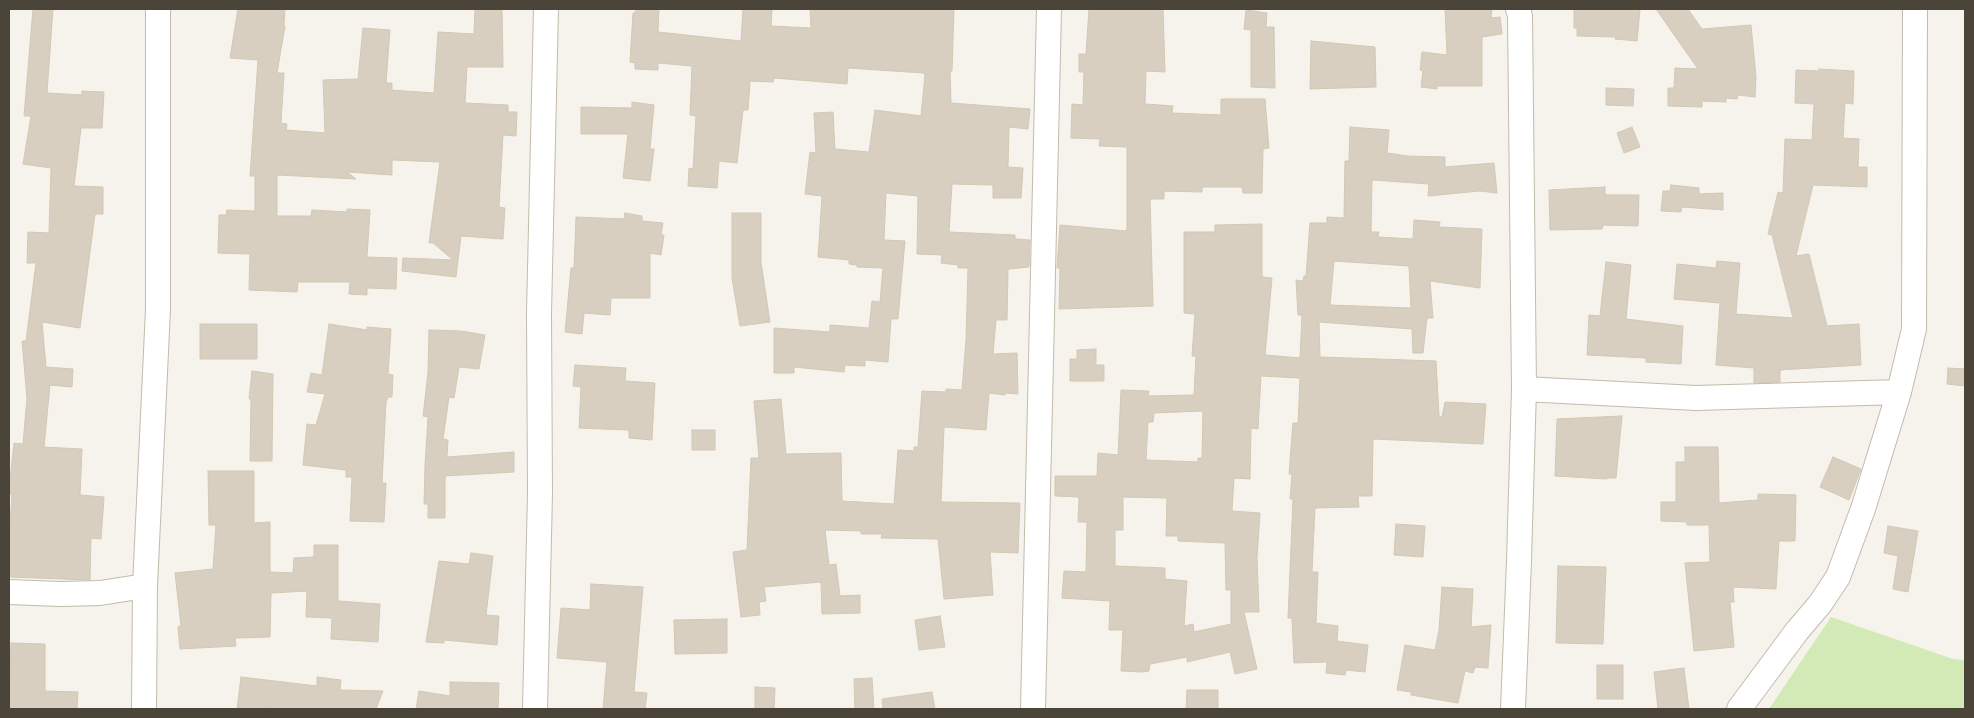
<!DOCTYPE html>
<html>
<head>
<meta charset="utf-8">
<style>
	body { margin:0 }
	#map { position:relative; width:1974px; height:718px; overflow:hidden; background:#f6f3ec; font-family:"Public Sans",sans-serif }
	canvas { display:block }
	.frame { position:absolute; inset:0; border:10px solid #4b4439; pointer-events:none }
</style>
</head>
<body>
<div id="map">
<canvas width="1974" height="718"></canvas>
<div class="frame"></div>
</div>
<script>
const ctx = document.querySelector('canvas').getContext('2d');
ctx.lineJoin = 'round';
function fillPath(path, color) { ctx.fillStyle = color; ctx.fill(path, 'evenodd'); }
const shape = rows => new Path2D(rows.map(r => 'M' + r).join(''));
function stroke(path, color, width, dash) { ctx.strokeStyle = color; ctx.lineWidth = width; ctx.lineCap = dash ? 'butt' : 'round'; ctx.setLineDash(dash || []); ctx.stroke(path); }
const green = shape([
	[1831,617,1953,659,1965,660,1965,709,1769,709]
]);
const building = shape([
	[33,9,53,9,47,93,82,95,82,91,104,92,102,128,81,128,74,186,103,187,103,214,95,214,80,328,42,322,46,367,73,369,72,387,50,385,44,447,82,449,80,495,104,497,101,539,91,538,90,580,9,577,9,543,12,494,9,494,9,489,14,443,23,444,27,398,22,341,26,341,36,263,27,263,28,232,49,233,51,168,23,164,31,116,24,116,33,9],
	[238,9,285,9,284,25,285,26,277,73,284,73,281,123,287,124,286,130,325,133,323,80,358,79,363,28,390,30,386,83,392,83,392,90,434,93,438,32,474,34,475,9,502,9,503,67,467,67,465,103,508,105,508,112,517,112,516,136,503,135,499,207,505,208,503,239,461,236,456,277,402,271,403,258,453,260,433,243,429,243,440,162,392,160,392,175,347,172,356,179,277,175,277,216,311,216,312,210,347,212,347,209,370,210,367,257,397,258,396,289,367,288,367,295,349,294,350,282,298,282,297,292,249,290,250,254,218,253,219,215,226,215,227,210,255,211,255,176,250,176,258,60,230,58,238,9],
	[636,9,659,9,658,32,741,41,743,9,772,9,771,26,811,28,810,9,954,9,952,71,950,71,951,103,1030,109,1028,129,1009,127,1008,167,1023,168,1021,198,993,198,993,185,952,184,949,232,1015,235,1015,239,1030,240,1029,267,1008,269,1007,320,996,320,993,354,1017,353,1018,394,1005,393,1005,395,989,393,986,430,944,427,941,502,1020,503,1018,553,990,552,993,595,944,599,938,539,881,538,882,534,861,534,861,531,825,530,829,565,836,564,840,596,860,595,860,613,822,614,821,582,764,587,766,601,759,602,760,615,741,617,733,552,747,550,751,458,759,458,754,401,781,399,786,454,841,453,842,501,894,504,898,450,914,451,914,447,918,447,922,391,946,392,946,389,962,390,966,340,968,268,958,268,958,265,941,263,942,255,917,254,918,196,886,193,884,240,905,241,898,319,891,319,888,362,865,360,865,366,845,365,844,372,794,367,794,373,774,373,774,328,830,332,830,325,869,328,872,301,880,302,883,268,857,267,857,265,849,264,849,260,818,257,822,196,805,194,810,152,816,153,814,113,833,112,835,149,869,152,875,110,921,116,925,75,923,73,848,68,847,84,774,78,773,82,750,81,748,110,743,110,737,163,719,161,717,188,688,186,689,168,693,169,696,116,690,115,692,66,658,63,658,70,635,69,635,63,630,62,633,13,635,13,636,9],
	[1089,9,1163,9,1165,72,1146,71,1145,104,1173,106,1172,113,1221,115,1221,99,1265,99,1269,148,1263,149,1262,193,1243,193,1242,187,1202,187,1202,192,1164,191,1164,199,1150,199,1153,306,1059,309,1060,268,1057,268,1060,225,1126,231,1127,228,1127,147,1099,146,1100,139,1071,138,1072,104,1083,105,1084,72,1079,72,1079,54,1086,54,1089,9],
	[1445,9,1492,9,1491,18,1500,17,1502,34,1482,37,1482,86,1437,86,1437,89,1421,87,1423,71,1420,70,1422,52,1447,55,1445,9],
	[1574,9,1640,9,1637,41,1615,39,1616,37,1577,36,1577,28,1574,28,1574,9],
	[1656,9,1688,9,1702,29,1751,25,1756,77,1755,97,1738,95,1737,99,1726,98,1726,102,1702,101,1702,107,1668,106,1668,88,1674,88,1675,68,1698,69,1656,9],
	[1246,10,1267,13,1266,27,1274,27,1275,88,1251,87,1251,30,1244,29,1246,10],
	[1311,41,1375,47,1376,87,1310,89,1311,41],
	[1819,69,1854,71,1853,104,1845,103,1843,138,1859,139,1858,167,1867,167,1867,187,1813,185,1796,256,1809,254,1827,326,1859,324,1861,365,1780,370,1780,382,1754,383,1754,368,1716,365,1720,303,1674,299,1677,264,1716,268,1717,261,1740,263,1736,314,1793,318,1772,235,1768,234,1778,192,1783,193,1785,139,1812,140,1814,104,1795,103,1796,70,1819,71,1819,69],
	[1606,88,1634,89,1633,106,1606,105,1606,88],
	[632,102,654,105,650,149,654,149,650,181,623,178,628,134,581,134,581,107,632,108,632,102],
	[1350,127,1389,130,1387,153,1407,156,1445,157,1445,167,1494,163,1497,193,1480,191,1428,196,1429,184,1372,180,1371,232,1379,232,1378,237,1413,239,1414,220,1440,222,1439,227,1482,229,1480,288,1430,281,1433,318,1427,318,1423,353,1413,353,1412,329,1319,322,1320,357,1436,361,1439,416,1442,417,1445,402,1486,404,1483,444,1373,439,1372,496,1358,496,1359,507,1315,508,1312,572,1318,572,1316,623,1338,626,1337,641,1368,645,1365,672,1346,670,1345,675,1326,673,1327,662,1294,663,1292,618,1288,618,1293,499,1290,499,1292,474,1289,474,1293,423,1298,423,1300,378,1261,376,1258,429,1251,428,1250,479,1234,478,1232,511,1260,513,1257,558,1259,612,1244,612,1257,669,1235,674,1230,652,1187,662,1187,657,1150,664,1149,671,1142,672,1121,671,1123,630,1109,630,1110,601,1062,598,1064,571,1086,572,1087,522,1078,522,1079,497,1055,496,1055,476,1097,476,1098,453,1118,455,1121,390,1149,391,1148,396,1194,395,1196,356,1192,356,1195,314,1184,313,1184,232,1215,232,1215,225,1262,224,1262,277,1272,278,1265,355,1300,358,1302,315,1298,315,1296,280,1303,281,1304,276,1306,276,1310,223,1327,223,1327,217,1344,218,1345,161,1349,161,1350,127],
	[1334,261,1409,266,1411,308,1330,305,1334,261],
	[1203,411,1202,458,1198,458,1198,462,1146,460,1148,422,1153,422,1154,413,1203,411],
	[1123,497,1167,498,1166,536,1178,536,1178,541,1225,543,1226,590,1231,590,1231,624,1194,632,1193,624,1184,626,1187,581,1165,579,1165,568,1115,566,1115,530,1123,530,1123,497],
	[1632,127,1640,147,1624,153,1617,133,1632,127],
	[1671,185,1699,188,1699,194,1723,193,1723,210,1682,207,1681,212,1661,211,1663,191,1670,191,1671,185],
	[1605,187,1605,195,1639,195,1638,226,1603,225,1602,229,1550,230,1549,190,1605,187],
	[625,213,642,216,642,221,663,223,661,235,664,235,661,255,650,253,650,298,611,298,610,315,584,313,582,334,565,332,571,268,574,268,576,217,624,219,625,213],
	[732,213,761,213,761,262,770,322,740,326,732,278,732,213],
	[1606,262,1631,265,1626,319,1683,326,1681,364,1646,362,1646,358,1587,355,1589,315,1600,316,1606,262],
	[200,324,257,324,257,359,200,359,200,324],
	[329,324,367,330,367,327,391,329,388,374,393,375,392,397,388,397,386,402,382,483,386,483,384,522,350,521,352,477,346,477,346,470,303,465,307,424,316,425,325,394,307,392,311,373,322,375,329,324],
	[429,330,461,331,485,335,479,369,459,367,454,398,449,397,443,439,448,440,447,457,514,452,514,472,445,476,445,518,428,518,428,504,424,504,425,466,428,417,423,416,428,373,429,330],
	[1096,349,1096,365,1104,365,1104,381,1070,381,1070,359,1077,359,1077,350,1096,349],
	[575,365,626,368,625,381,655,383,652,440,629,438,629,430,579,428,581,387,573,386,575,365],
	[1948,368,1965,369,1965,386,1947,384,1948,368],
	[252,371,273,374,272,461,250,461,251,399,249,399,252,371],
	[1622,416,1616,478,1607,478,1607,479,1555,476,1557,419,1622,416],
	[692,430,715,430,715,450,692,450,692,430],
	[1685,447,1718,447,1719,503,1758,500,1758,494,1796,495,1795,541,1779,541,1776,589,1733,587,1734,602,1730,602,1734,647,1694,651,1685,563,1710,562,1709,525,1687,525,1687,522,1661,521,1661,502,1676,502,1676,462,1685,462,1685,447],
	[1833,457,1861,469,1849,500,1820,487,1833,457],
	[208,471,254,471,254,523,270,522,270,572,293,573,294,558,314,557,314,545,338,545,338,601,380,604,378,642,331,639,332,618,306,617,307,591,271,593,270,637,235,638,236,646,180,649,178,627,181,626,175,573,213,569,216,525,209,525,208,471],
	[1396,524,1425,526,1423,557,1394,555,1396,524],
	[1888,526,1918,531,1908,592,1893,589,1898,556,1884,553,1888,526],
	[471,553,493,556,486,615,499,616,497,645,444,640,444,643,426,642,439,561,469,564,471,553],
	[1558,566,1606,567,1603,644,1556,643,1558,566],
	[591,584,643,587,634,692,647,693,645,709,603,709,607,662,557,658,561,608,590,610,591,584],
	[1442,587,1473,589,1471,627,1491,625,1488,668,1475,667,1473,673,1465,671,1458,703,1411,695,1411,692,1397,690,1405,645,1435,650,1439,630,1442,587],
	[940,616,945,647,919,650,915,620,940,616],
	[727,619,727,653,675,654,674,620,727,619],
	[11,643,45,644,45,691,78,692,77,709,9,709,11,643],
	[1597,665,1623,665,1623,699,1597,699,1597,665],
	[1684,668,1689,709,1658,709,1654,672,1684,668],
	[241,677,317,686,317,677,341,680,340,690,383,691,376,709,280,709,263,707,262,709,237,709,241,677],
	[872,678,874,709,855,709,854,679,872,678],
	[450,682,499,683,498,709,416,709,419,691,450,696,450,682],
	[755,687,775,688,774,709,755,709,755,687],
	[1187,690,1218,690,1218,709,1186,709,1187,690],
	[932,692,935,709,883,709,882,699,932,692]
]);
const street = shape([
	[1524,389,1696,398,1899,392],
	[9,592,60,594,100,593,145,586],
	[144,709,145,586,158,309,158,9],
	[535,709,540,493,539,313,546,9],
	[1033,709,1049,9],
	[1513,709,1519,561,1524,389,1520,16,1518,9],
	[1739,709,1797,631,1820,604,1838,577,1863,509,1899,392,1914,329,1915,9]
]);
fillPath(green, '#d2eab5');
fillPath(building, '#d8cfc1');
stroke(building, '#d3c7b4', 1);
stroke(street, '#c2bbae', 26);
stroke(street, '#fff', 24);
</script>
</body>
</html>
